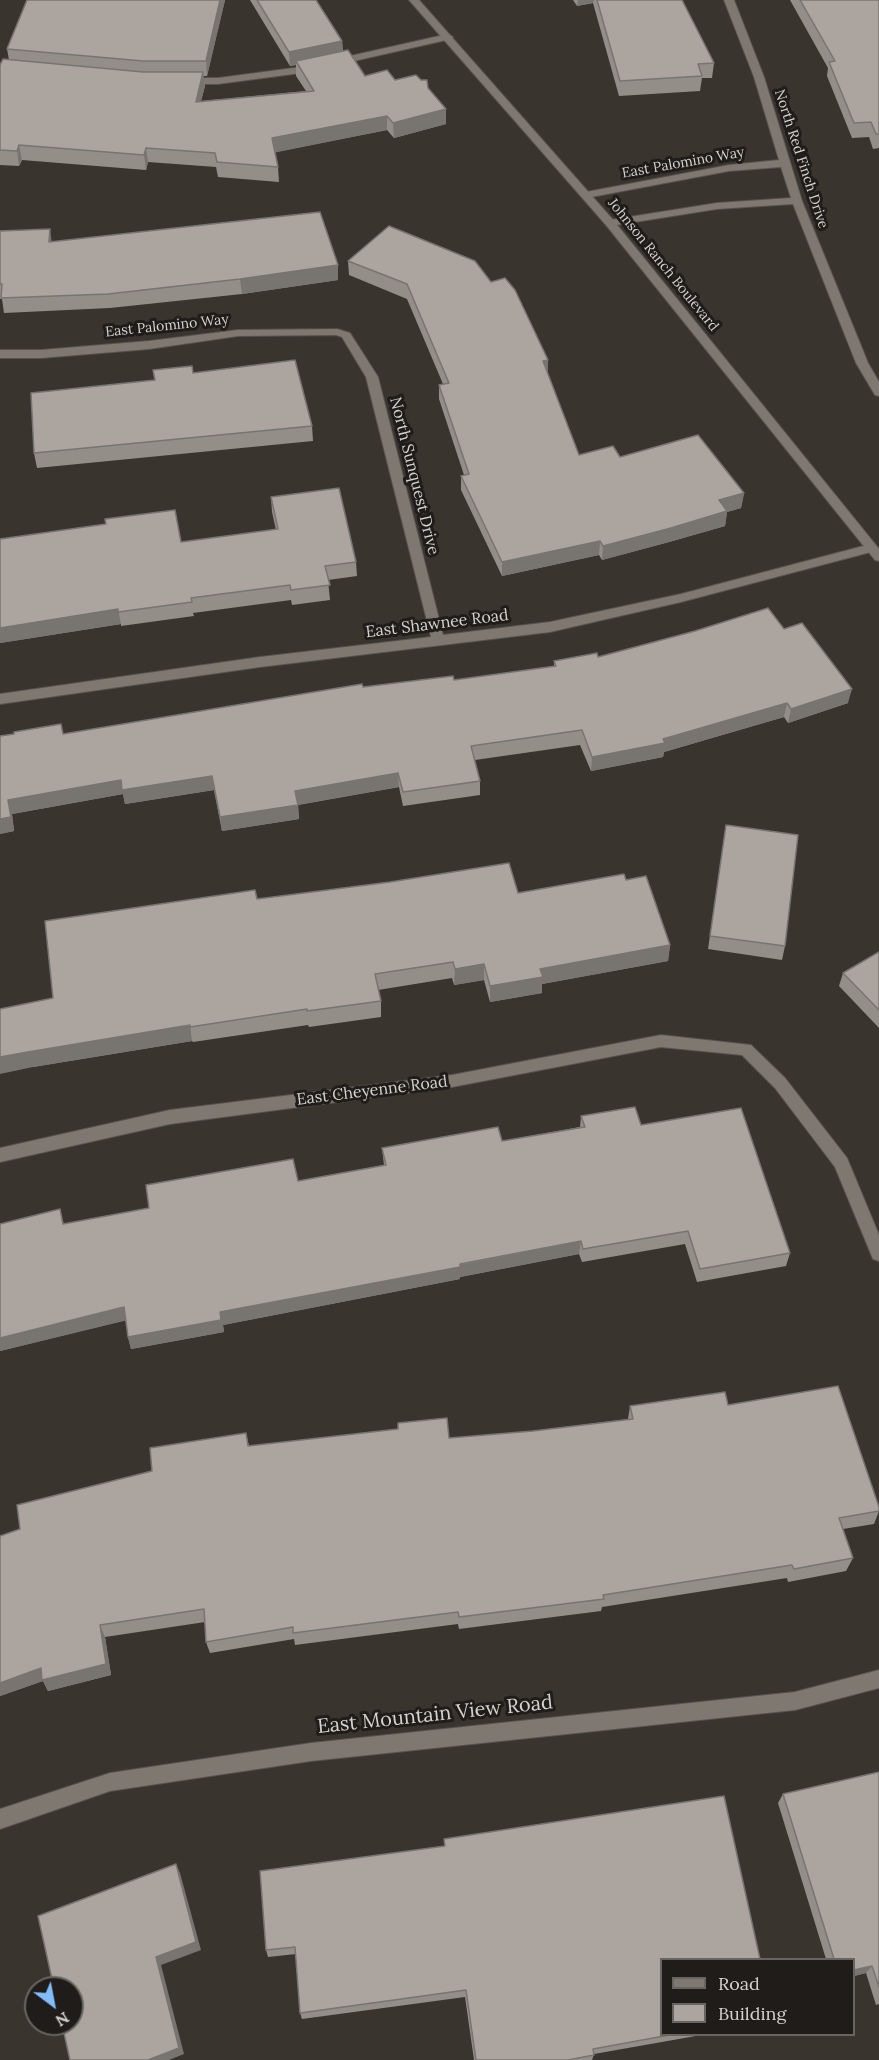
<!DOCTYPE html>
<html>
<head>
<meta charset="utf-8">
<style>
	body { margin:0 }
	#map { position:relative; width:879px; height:2060px; overflow:hidden; background:#3a342f; font-family:Lora,serif }
	canvas { display:block }
	.legend { position:absolute; left:660px; top:1958px; width:195px; height:78px; box-sizing:border-box; background:#1f1c1a; border:2px solid #686462; margin:0; padding:8px 10px; list-style:none; font-size:18px; color:#d5d1ce }
	.legend li { display:flex; align-items:center; gap:12px; height:30px }
	.legend b { width:30px; border:2px solid #686462 }
	.north { position:absolute; left:24px; top:1976px; width:60px; height:60px; box-sizing:border-box; background:#1f1c1a; border:2px solid #686462; border-radius:50%; rotate:148deg; font-size:16px; font-weight:700; line-height:24px; text-align:center; color:#d5d1ce }
	.north::after { content:''; display:block; margin:auto; width:21px; height:27px; background:#80bdfa; clip-path:polygon(50% 0,100% 100%,50% 72%,0 100%) }
</style>
</head>
<body>
<div id="map">
<canvas width="879" height="2060"></canvas>
<ul class="legend">
<li><b style="height:8px;background:#7e7871"></b>Road</li>
<li><b style="height:16px;background:#aca59f"></b>Building</li>
</ul>
<div class="north">N</div>
</div>
<script>
const ctx = document.querySelector('canvas').getContext('2d');
ctx.lineJoin = 'round';
const shape = rows => new Path2D(rows.map(r => 'M' + r).join(''));
function stroke(path, color, width, dash) { ctx.strokeStyle = color; ctx.lineWidth = width; ctx.lineCap = dash ? 'butt' : 'round'; ctx.setLineDash(dash || []); ctx.stroke(path); }
function fillPath(path, color) { ctx.fillStyle = color; ctx.fill(path, 'evenodd'); }
function label(font, color, halo, rows, align = 'center') {
  ctx.font = font + ' Lora,serif'; ctx.lineWidth = 6; ctx.setLineDash([]); ctx.textBaseline = 'middle'; ctx.strokeStyle = halo; ctx.fillStyle = color; for (const [text, x, y, turn = 0] of rows) {
    ctx.save(); ctx.translate(x, y); ctx.rotate((+turn || 0) * Math.PI / 180); ctx.textAlign = isNaN(turn) ? turn : align; if (halo) ctx.strokeText(text, 0, 0); ctx.fillText(text, 0, 0); ctx.restore();
  }
}
const street = shape([
	[724,0,734,0,764,77,802,201,868,363,879,382,879,396,875,395,856,363,793,204,717,209,610,226,605,223,610,220,717,203,791,198,781,167,729,171,586,198,581,195,586,192,729,165,779,160,754,77,724,0],
	[448,34,453,37,451,39,301,73,218,84,185,84,180,81,185,78,218,78,301,67,448,34],
	[337,329,350,333,378,377,443,635,550,622,681,594,871,544,877,548,871,552,681,602,550,632,260,667,0,704,0,694,260,657,431,637,366,377,342,337,336,335,238,336,149,349,41,358,0,358,0,350,41,350,149,341,238,330,337,329],
	[661,1035,751,1045,785,1078,847,1158,879,1235,879,1261,873,1259,835,1167,775,1088,742,1055,661,1047,452,1087,170,1124,0,1162,0,1148,170,1110,452,1075,661,1035],
	[879,1670,879,1688,795,1710,311,1761,110,1791,0,1829,0,1809,110,1773,311,1743,795,1692,879,1670]
]);
const secondary = shape([
	[409,0,419,0,614,221,879,549,879,561,875,560,606,225,409,0]
]);
const wall = shape([
	[27,0,225,0,207,76,203,76,205,86,201,101,306,91,296,76,296,65,290,66,250,0,316,0,342,41,343,51,365,76,395,80,428,88,446,124,394,138,387,130,275,152,278,167,279,182,218,177,216,167,148,162,146,170,22,160,19,166,0,165,0,65,9,60,7,49],
	[573,0,682,0,714,63,712,78,702,78,700,91,619,96,593,3,577,6],
	[790,0,879,0,879,148,873,149,869,137,852,138,827,76,828,68],
	[389,226,548,360,548,374,579,455,620,457,744,493,741,508,727,512,725,526,669,542,602,560,599,555,502,576,461,490,461,476,464,475,439,399,439,385,443,384,407,299,349,275,348,261],
	[0,231,52,242,338,280,242,294,110,308,4,313,2,299,0,299],
	[154,381,312,426,313,441,37,468,34,453],
	[271,497,356,562,357,576,328,580,330,600,292,605,291,600,193,613,194,616,121,626,121,624,0,643,181,542,276,530,272,512],
	[784,629,848,703,788,723,784,717,664,752,663,757,591,771,580,745,475,760,480,781,480,795,403,806,399,787,298,805,299,819,222,831,214,790,125,804,123,794,12,814,14,831,0,834,0,736,63,734,363,687,454,680,554,666,554,661,598,657],
	[726,825,785,946,782,960,708,949],
	[626,880,670,945,668,961,542,984,542,993,490,1002,484,980,454,985,452,978,378,990,381,1001,381,1017,309,1027,308,1025,193,1042,192,1041,33,1067,53,998,257,899,518,893],
	[879,952,879,1028,839,986,843,973],
	[581,1116,641,1125,790,1253,786,1266,697,1282,685,1244,582,1262,579,1254,460,1277,460,1279,223,1325,224,1332,131,1349,128,1337,126,1320,0,1351,0,1224,64,1224,384,1165,382,1148,502,1141,580,1127],
	[728,1405,879,1511,874,1524,843,1529,853,1558,846,1571,788,1582,787,1578,602,1607,601,1611,459,1629,458,1624,295,1645,294,1639,210,1653,206,1642,205,1622,105,1637,111,1675,48,1691,43,1681,0,1696,0,1536,20,1529,152,1471,246,1433,249,1446,449,1438,533,1431,628,1419,630,1406],
	[879,1772,879,2004,876,2005,866,1973,854,1976,854,1959,826,1959,778,1803,783,1794],
	[444,1839,662,2034,707,2034,594,2054,592,2060,474,2060,465,1997,302,2019,300,2013,296,1954,268,1957,266,1950,444,1846]
]);
const shadedWall = shape([
	[220,0,225,0,207,76,206,61],
	[578,0,594,0,593,3,577,6],
	[342,41,343,55,296,61,296,65,290,66,289,52],
	[203,72,205,86,197,116,196,102],
	[446,109,446,124,394,138,393,123],
	[387,116,387,130,273,153,272,138],
	[19,145,22,160,19,166,17,151],
	[146,148,148,162,146,170,144,155],
	[50,229,52,244,49,242],
	[338,265,338,280,242,294,240,279],
	[548,360,548,375,543,361],
	[744,493,741,508,727,512,725,526,669,542,602,560,603,546,719,500],
	[600,541,599,555,502,576,502,562],
	[118,609,121,624,0,643,0,628],
	[852,689,848,703,788,723,791,709],
	[787,703,784,717,664,752,663,757,591,771,592,757,663,739],
	[398,773,399,787,296,805,295,791],
	[212,776,214,790,125,804,123,794,12,814,14,831,0,834,0,819,8,800,121,780],
	[298,805,299,819,222,831,220,817],
	[670,945,668,961,542,984,542,993,490,1002,490,986,540,969],
	[484,964,484,980,454,985,455,969],
	[190,1025,192,1041,33,1067,0,1074,0,1057,28,1052],
	[581,1241,579,1254,460,1277,460,1279,223,1325,224,1332,131,1349,128,1337,220,1312],
	[124,1307,128,1320,0,1351,0,1338],
	[100,1625,105,1637,111,1675,48,1691,43,1681,0,1696,0,1683],
	[176,1864,180,1873,201,1950,161,1965,184,2054,169,2060,148,2060,156,1957],
	[872,1966,866,1973,854,1976,854,1970]
]);
const building = shape([
	[27,0,220,0,206,61,143,61,7,49,27,0],
	[257,0,316,0,342,41,289,52,257,0],
	[597,0,682,0,714,63,698,64,702,76,620,81,597,0],
	[800,0,879,0,879,134,876,134,871,122,854,123,829,62,835,61,800,0],
	[348,50,365,76,387,70,395,80,416,75,421,80,427,80,428,88,446,109,393,123,387,116,272,138,278,167,217,162,215,153,146,148,144,155,19,145,17,151,0,150,0,65,3,59,143,72,203,72,196,102,314,91,296,61,348,50],
	[320,212,338,265,240,279,108,294,1,298,2,284,0,284,0,231,50,229,49,242,320,212],
	[389,226,475,261,491,282,505,278,515,290,548,360,543,361,579,455,613,446,620,457,698,435,744,493,719,500,727,511,671,528,603,546,600,541,502,562,461,476,469,474,439,385,449,383,407,284,348,261,389,226],
	[295,360,312,426,34,453,31,393,155,380,153,370,192,366,193,373,295,360],
	[339,488,356,562,325,566,330,585,291,590,290,585,191,598,192,602,118,612,118,609,0,628,0,539,106,524,105,519,175,510,181,542,278,529,271,497,339,488],
	[768,608,784,629,802,623,852,689,791,709,787,703,663,739,665,743,592,757,582,730,471,746,480,781,403,792,398,773,295,791,298,805,220,817,212,776,122,790,121,780,8,800,11,817,0,819,0,736,14,734,14,732,61,724,63,734,362,684,363,687,453,676,454,680,556,666,554,661,597,653,598,657,695,631,768,608],
	[726,825,798,835,785,946,710,936,726,825],
	[509,863,518,893,624,874,626,880,646,876,670,945,540,969,543,977,490,986,484,964,455,969,453,962,375,974,381,1001,307,1011,307,1009,190,1027,190,1025,28,1052,0,1057,0,1009,53,998,45,921,255,890,257,899,390,882,509,863],
	[879,952,879,1010,843,973,879,952],
	[635,1107,641,1125,741,1108,790,1253,700,1269,688,1231,583,1249,581,1241,460,1264,460,1267,220,1312,221,1320,128,1337,124,1307,0,1338,0,1224,60,1209,63,1224,149,1208,146,1185,293,1159,298,1181,386,1165,382,1148,498,1127,502,1141,585,1127,581,1116,635,1107],
	[838,1386,879,1507,879,1511,839,1518,853,1558,794,1569,792,1565,603,1595,604,1599,459,1617,458,1612,293,1633,293,1627,206,1642,204,1609,100,1625,106,1664,42,1680,41,1668,0,1683,0,1536,20,1529,17,1505,152,1471,150,1448,246,1433,248,1446,398,1429,398,1423,447,1418,449,1438,533,1431,633,1419,630,1406,725,1392,728,1405,838,1386],
	[879,1772,879,1987,872,1966,854,1970,854,1959,834,1959,783,1794,879,1772],
	[724,1796,760,1959,662,1959,662,2034,675,2034,593,2049,594,2055,568,2060,476,2060,466,1990,300,2013,295,1947,266,1950,260,1871,445,1846,444,1839,724,1796],
	[176,1864,196,1942,156,1957,179,2048,148,2060,70,2060,62,2024,72,2024,72,1988,54,1988,38,1916,176,1864]
]);
const farStreetnames = [
	["North Red Finch Drive",801,159,72],
	["East Palomino Way",683,163,-10],
	["Johnson Ranch Boulevard",663,265,51],
	["East Palomino Way",167,326,-6]
];
const streetNames = [
	["North Sunquest Drive",414,476,76],
	["East Shawnee Road",437,624,-7],
	["East Cheyenne Road",372,1091,-7]
];
const nearStreetnames = [
	["East Mountain View Road",435,1715,-6]
];
stroke(street, '#57524e', 2);
stroke(secondary, '#57524e', 2);
fillPath(street, '#7e7871');
fillPath(secondary, '#7e7871');
fillPath(wall, '#948e89');
fillPath(shadedWall, '#78746f');
fillPath(building, '#aca59f');
stroke(building, '#78746f', 1.5);
label('14px', '#d5d1ce', '#1f1c1a', farStreetnames);
label('16px', '#d5d1ce', '#1f1c1a', streetNames);
label('20px', '#d5d1ce', '#1f1c1a', nearStreetnames);
</script>
</body>
</html>
